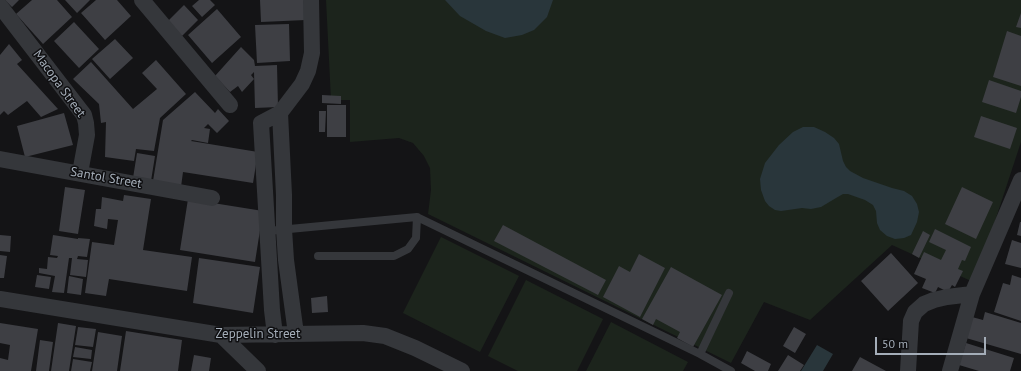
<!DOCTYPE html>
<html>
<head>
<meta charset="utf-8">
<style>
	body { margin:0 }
	#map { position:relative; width:1021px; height:371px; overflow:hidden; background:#141416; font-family:"PT Sans",sans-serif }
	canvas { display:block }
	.scale { position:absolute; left:875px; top:337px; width:111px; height:18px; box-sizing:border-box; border:2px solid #a4adb8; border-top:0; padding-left:5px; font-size:12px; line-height:14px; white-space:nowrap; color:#a4adb8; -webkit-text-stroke:3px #0f0f11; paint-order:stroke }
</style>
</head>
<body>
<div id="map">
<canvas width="1021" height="371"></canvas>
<div class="scale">50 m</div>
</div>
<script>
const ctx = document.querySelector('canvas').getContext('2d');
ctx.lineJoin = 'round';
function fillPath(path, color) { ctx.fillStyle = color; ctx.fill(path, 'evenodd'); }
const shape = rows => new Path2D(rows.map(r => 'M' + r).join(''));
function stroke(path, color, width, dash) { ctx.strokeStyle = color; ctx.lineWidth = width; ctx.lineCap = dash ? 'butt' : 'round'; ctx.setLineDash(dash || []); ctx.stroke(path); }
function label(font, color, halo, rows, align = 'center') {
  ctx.font = font + ' "PT Sans",sans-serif'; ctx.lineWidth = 3; ctx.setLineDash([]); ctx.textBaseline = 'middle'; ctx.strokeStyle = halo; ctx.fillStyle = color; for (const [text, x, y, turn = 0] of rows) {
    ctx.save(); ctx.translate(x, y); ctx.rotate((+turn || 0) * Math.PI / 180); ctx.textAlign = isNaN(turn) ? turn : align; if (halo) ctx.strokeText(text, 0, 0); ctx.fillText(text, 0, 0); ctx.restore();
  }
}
const green = shape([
	[326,0,1021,0,1021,142,994,224,971,281,892,245,810,320,764,302,731,363,428,214,431,190,430,168,424,156,413,143,399,138,350,142,350,100,331,100],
	[441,237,519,276,480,352,403,313],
	[526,280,603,319,577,371,518,371,488,356],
	[611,322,688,362,683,371,586,371]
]);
const water = shape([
	[445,0,553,0,547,17,534,30,522,35,505,38,486,31,460,16],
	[803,127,814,127,825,132,834,138,839,144,843,161,846,167,850,171,863,178,892,188,904,191,912,196,917,204,919,212,917,222,911,235,904,238,895,239,887,236,880,230,877,223,876,211,873,205,865,200,848,194,843,194,836,198,821,207,811,209,802,208,781,211,775,210,769,206,765,201,761,190,760,179,765,163,779,145,793,132],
	[817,345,833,354,823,371,801,371]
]);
const building = shape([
	[5,0,19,0,12,7],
	[32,0,57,0,72,17,43,44,16,14],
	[65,0,90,0,77,13],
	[96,0,117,0,131,16,105,40,81,13],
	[199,0,210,0,215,5,202,17,192,6],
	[260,0,305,0,306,20,261,22],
	[184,5,198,20,182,36,168,21],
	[217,9,241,37,212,63,188,35],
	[1021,13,1021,28,1016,27],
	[74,22,99,49,79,68,54,41],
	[289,24,290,61,257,63,255,25],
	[1007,31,1021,36,1021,86,993,77],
	[115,39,133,58,110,79,92,59],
	[9,44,22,60,17,64,58,109,41,117,27,101,8,115,4,111,0,115,0,55],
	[241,47,254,60,255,66,277,65,278,107,255,108,254,72,251,75,254,79,242,92,238,86,230,92,215,76],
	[156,60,186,94,160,118,154,151,136,149,134,161,105,157,106,122,101,123,99,104,73,79,91,62,133,109,157,89,142,73],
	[989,80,1021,91,1021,97,1016,113,982,102],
	[195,92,215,113,218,109,229,121,217,133,208,124,204,128,210,129,208,143,192,140,191,141,258,152,253,183,183,172,181,187,153,181,163,120],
	[322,95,341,96,341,104,322,103],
	[327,105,346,105,346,137,327,137],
	[319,111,326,111,325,132,319,132],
	[64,113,73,145,25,157,17,126],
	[981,116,1017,128,1010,149,974,137],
	[137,153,155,156,151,181,133,178],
	[65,187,85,190,78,234,59,231],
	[962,187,993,202,976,239,945,224],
	[124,195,151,199,143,250,192,257,187,291,109,279,106,296,85,293,92,242,114,245,118,220,108,219,107,229,94,226,96,209,101,209,102,197,123,201],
	[188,199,263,211,255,262,180,250],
	[1020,222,1021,222,1021,236,1017,235],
	[503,225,606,280,598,295,494,241],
	[935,229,971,247,965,261,962,260,958,269,963,271,955,287,952,285,948,292,938,287,935,293,922,288,926,279,914,274,924,252,941,260,946,250,929,242],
	[923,231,930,235,919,258,912,254],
	[0,235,11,236,10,252,0,251],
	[53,235,78,239,78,238,90,239,87,257,78,256,77,259,88,260,86,277,70,275,72,258,69,258,64,293,52,292,55,276,39,273,39,268,47,269,48,257,57,258,58,256,50,255],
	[1012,240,1021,243,1021,268,1005,264],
	[891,253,918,283,888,311,861,281],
	[639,254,665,268,640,317,603,297,619,266,630,272],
	[0,255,7,256,4,278,0,278],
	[199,258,260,267,253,313,193,303],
	[671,267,722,295,693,347,677,338,680,332,656,319,653,325,642,319],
	[37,275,51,277,49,289,35,287],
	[1012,275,1021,278,1021,321,994,312,1003,283,1010,285],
	[69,276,83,279,81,295,67,293],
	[327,296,328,312,312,313,311,298],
	[985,312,1021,323,1021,354,966,338,972,317,983,320],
	[0,323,38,329,31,371,0,371,0,358,8,360,10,345,0,343],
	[58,323,76,326,69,371,51,371],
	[78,327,96,329,93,347,75,345],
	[794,327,806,334,795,353,783,346],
	[126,331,182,340,178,371,120,371],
	[98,332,122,336,117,371,92,371],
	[40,340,53,342,49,371,36,371],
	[966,343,1014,358,1010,371,979,371,959,365],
	[75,347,92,350,91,359,73,357],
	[747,351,771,364,768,371,755,371,741,363],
	[194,355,211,358,209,371,191,371],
	[788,355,804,365,800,371,778,371],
	[860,357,886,371,852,371],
	[73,359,92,362,90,371,71,371]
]);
const lane = shape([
	[268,231,417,217,700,354,731,371],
	[318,256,394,256,408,249,416,238,417,217],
	[700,354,729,293]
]);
const street = shape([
	[142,0,230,105],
	[0,6,84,115,86,123,87,135,80,173],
	[280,113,284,195,284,229,286,260,296,334],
	[0,159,212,198],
	[0,299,221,335,363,333,385,336,415,348,462,371],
	[221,335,258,371],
	[275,335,272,310,261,123,280,113,302,84,308,71,312,53,311,0],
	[908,371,911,321,915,312,924,304,934,300,947,297,972,294],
	[950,371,972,294,1021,180]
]);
const streetNames = [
	["Macopa Street",59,84,54],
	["Santol Street",106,178,10],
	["Zeppelin Street",258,334]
];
fillPath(green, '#1c241c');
fillPath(water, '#29363b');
fillPath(building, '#3e3f44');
stroke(lane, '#35373b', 8);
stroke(street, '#35373b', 16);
label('13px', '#a4adb8', '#0f0f11', streetNames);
</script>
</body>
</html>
